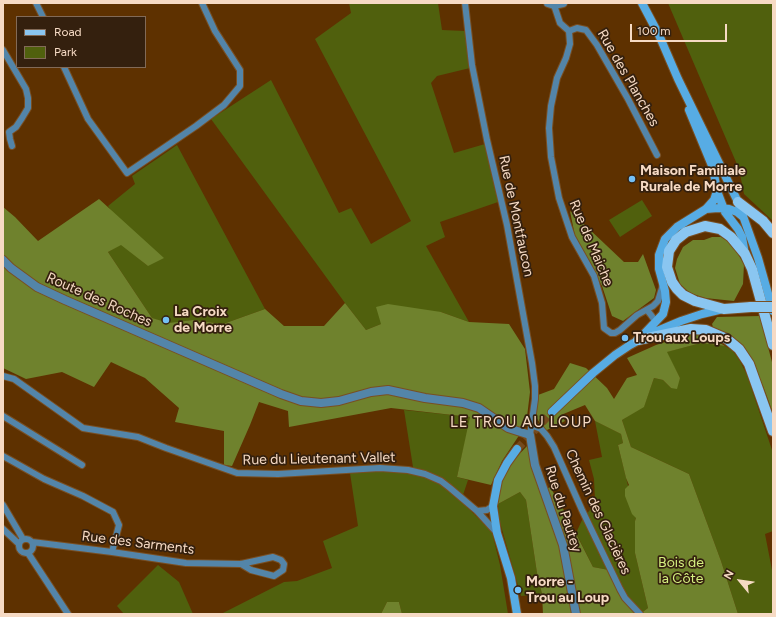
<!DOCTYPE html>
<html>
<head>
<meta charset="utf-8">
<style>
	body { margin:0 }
	#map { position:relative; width:776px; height:617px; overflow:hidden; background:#5e3100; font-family:Figtree,sans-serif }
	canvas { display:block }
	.frame { position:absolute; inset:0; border:4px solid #f6dac4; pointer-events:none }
	.legend { position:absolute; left:16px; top:16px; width:130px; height:52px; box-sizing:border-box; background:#34200e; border:1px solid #826a57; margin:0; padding:5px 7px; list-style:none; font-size:12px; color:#f6dac4 }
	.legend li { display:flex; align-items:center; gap:8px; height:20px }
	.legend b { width:20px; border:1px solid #826a57 }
	.north { position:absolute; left:720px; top:561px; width:40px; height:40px; -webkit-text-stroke:3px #34200e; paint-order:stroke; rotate:299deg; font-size:11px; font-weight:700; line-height:16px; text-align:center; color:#f6dac4 }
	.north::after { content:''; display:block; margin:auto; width:14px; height:18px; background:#f6dac4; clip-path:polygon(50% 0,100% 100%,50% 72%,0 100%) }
	.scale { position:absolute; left:630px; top:24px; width:97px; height:18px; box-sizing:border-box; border:2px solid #f6dac4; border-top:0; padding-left:5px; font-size:12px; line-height:14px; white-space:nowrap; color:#f6dac4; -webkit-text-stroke:3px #34200e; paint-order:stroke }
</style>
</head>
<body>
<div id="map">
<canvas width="776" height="617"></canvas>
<div class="frame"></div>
<ul class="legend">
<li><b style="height:5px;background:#8ac6f1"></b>Road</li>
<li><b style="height:11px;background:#50600d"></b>Park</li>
</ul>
<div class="north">N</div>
<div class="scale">100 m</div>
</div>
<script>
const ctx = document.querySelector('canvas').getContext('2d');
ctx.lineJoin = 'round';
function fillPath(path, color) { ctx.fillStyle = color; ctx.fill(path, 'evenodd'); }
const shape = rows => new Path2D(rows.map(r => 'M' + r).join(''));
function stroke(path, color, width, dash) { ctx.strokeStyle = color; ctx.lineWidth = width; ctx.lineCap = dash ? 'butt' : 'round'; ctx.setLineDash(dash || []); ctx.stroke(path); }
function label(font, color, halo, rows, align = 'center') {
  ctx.font = font + ' Figtree,sans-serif'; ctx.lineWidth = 3.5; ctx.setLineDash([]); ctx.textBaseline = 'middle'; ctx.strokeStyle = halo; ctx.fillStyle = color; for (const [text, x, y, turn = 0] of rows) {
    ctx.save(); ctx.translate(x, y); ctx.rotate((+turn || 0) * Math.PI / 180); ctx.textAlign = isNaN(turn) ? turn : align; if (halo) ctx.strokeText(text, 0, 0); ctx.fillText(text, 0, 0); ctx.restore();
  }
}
const green = shape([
	[349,3,438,3,442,30,465,31,470,68,437,76,431,83,454,153,485,144,498,202,440,222,445,237,426,246,469,322,441,312,381,324,366,330,345,303,211,119,271,80,339,213,351,208,371,244,411,221,315,39,351,13],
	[668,3,773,3,773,221,744,194,739,169],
	[177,145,265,309,223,324,193,320,169,324,152,318,108,252,121,244,148,266,108,206,135,184,132,176],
	[642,200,652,216,620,237,609,220],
	[701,343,725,346,733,351,740,361,747,375,773,453,773,531,765,534,773,575,773,614,738,614,721,561,689,474,631,447,622,420,644,406,654,378,663,380,671,388,680,378,666,352],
	[404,410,471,417,457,477,468,480,461,501,492,532,500,565,508,614,402,614,399,602,387,602,381,614,221,614,284,582,297,581,332,568,323,541,358,526,350,473,413,467],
	[595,421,621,434,623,443,618,445,636,518,635,521,635,553,648,608,640,614,636,614,618,593,609,570,593,567,576,533,583,518,590,510,595,500,594,479,589,460,602,457],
	[520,492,526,500,537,573,542,594,521,596,499,519,498,504],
	[158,565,179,582,193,614,124,614,117,606]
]);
const forest = shape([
	[99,199,164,258,148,266,121,245,108,252,152,318,169,323,193,320,223,324,265,309,284,326,324,326,345,303,366,330,381,324,376,307,388,304,441,312,469,322,509,324,525,349,530,392,526,425,502,461,491,485,457,477,470,417,391,408,289,427,288,411,259,402,250,425,232,466,224,465,224,431,175,422,179,408,145,378,111,362,94,387,62,372,26,379,3,368,3,207,15,217,38,241],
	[570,211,624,262,638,262,643,254,656,290,654,298,623,321,612,316,602,286,575,236],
	[712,237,721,237,731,243,744,264,743,284,734,301,705,298,690,293,680,284,675,268,677,259,683,247,693,240,704,240],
	[760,316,773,366,773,413,763,386,747,352,729,336,713,327,712,324,717,317],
	[690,334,709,336,725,346,701,343,667,352,680,378,677,389,671,388,663,380,654,378,644,407,622,420,631,447,689,474,721,561,738,614,640,614,648,608,635,553,635,521,636,518,632,514,625,496,625,489,629,485,626,478,618,445,623,443,621,434,595,421,585,405,561,415,565,421,545,431,536,417,538,395,554,389,570,363,586,368,607,388,614,399,627,378,637,375,627,358,656,345],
	[528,445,540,493,550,487,565,512,593,567,609,570,618,593,636,614,543,614,542,594,537,573,526,500,520,492,498,504,498,489,510,464],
	[387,602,399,602,402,614,381,614]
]);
const secondaryTunnel = shape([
	[517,449,552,412]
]);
const minor = shape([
	[36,3,43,17],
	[465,3,472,65,487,140,507,225,532,363,535,386,535,399,530,435],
	[554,5,560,23,569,31,570,44,566,58,557,78,551,106,549,128,551,157,559,198,572,237,594,276,602,303,604,328,611,333,615,333,620,330,637,315,653,306,658,301,663,285],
	[569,31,577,28,586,30,597,45,628,99,657,155],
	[3,50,26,89,28,98,28,108,22,118,16,127,9,132,10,139,12,146],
	[64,67,88,119,127,173,196,126,224,105,240,86,240,70,215,31,202,3],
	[647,310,651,315,656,322],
	[3,376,14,379,83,428,138,437,166,448,237,473,278,474,380,468,408,470,425,474,441,481,450,488,477,511,497,533],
	[3,416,82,465],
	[531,425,541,429,547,436,554,447,582,510,620,589,625,598,640,614],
	[3,456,44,479,83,496,113,512,119,525,112,552],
	[3,505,23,539],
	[477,511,487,510,493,506],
	[3,529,19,544],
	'19 546a7 7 0 1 1 14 0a7 7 0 1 1-14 0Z',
	[32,542,112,552,186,563,241,564,273,557,281,560,284,564,283,570,274,576,251,570,241,564],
	[28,553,68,614]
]);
const tertiary = shape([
	[548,3,554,5,563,3],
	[3,260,11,268,37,287,65,300,281,394,301,401,321,403,339,401,371,392,388,390,425,398,463,403,479,408,508,428,530,435,535,465,563,545,576,614]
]);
const secondary = shape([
	[642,3,659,35,678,79,738,202,758,258,773,311],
	[689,110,713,168,717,191,725,212,738,229,742,237,745,254],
	[706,209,718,208,729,209,737,212,743,217],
	[643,335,663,314,666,302,665,291,659,269,659,255,665,239,677,227,706,209,714,200,717,191],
	[552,412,593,373,615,355,630,345,650,334,681,321,702,314,723,309],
	[517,449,507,463,498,480,493,506,497,533,511,578,517,614]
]);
const primary = shape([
	[738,202,763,221,773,233],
	[751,307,724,309,695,301,683,295,677,289,672,282,667,267,669,251,676,240,686,232,705,226,720,229,731,237,745,254,752,269,773,345],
	[638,340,691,329,706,330,727,339,739,349,749,364,773,431]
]);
const primaryBridge = shape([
	[751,307,773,307]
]);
const markers = [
	[632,179,4,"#74c0f6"],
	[166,320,4,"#74c0f6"],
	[625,338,4,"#74c0f6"],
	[518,590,4,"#74c0f6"]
];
const streetNames = [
	["Rue des Planches",628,78,60],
	["Rue de Montfaucon",516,216,78],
	["Rue de Maiche",591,243,67],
	["Route des Roches",99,300,24],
	["Rue du Lieutenant Vallet",319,459,-1],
	["Rue du Pautey",563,509,72],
	["Chemin des Glacières",598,512,65],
	["Rue des Sarments",138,543,7]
];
const poiNames = [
	["Maison Familiale",640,171],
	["Rurale de Morre",640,187],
	["La Croix",174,312],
	["de Morre",174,328],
	["Trou aux Loups",633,338],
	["Morre -",526,582],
	["Trou au Loup",526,598]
];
const parkNames = [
	["Bois de",681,563],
	["la Côte",681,579]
];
const neighbourhoodNames = [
	["LE TROU AU LOUP",521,423]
];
fillPath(green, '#50600d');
fillPath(forest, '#6f822d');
stroke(secondaryTunnel, '#754a1d', 8, [8, 4]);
stroke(minor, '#794f23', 8);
stroke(tertiary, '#794f23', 10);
stroke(secondary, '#794f23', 10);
stroke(primary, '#794f23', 12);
stroke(minor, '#5385a9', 6);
stroke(tertiary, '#5385a9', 8);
stroke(secondary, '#57ace4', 8);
stroke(primary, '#8ac6f1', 10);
stroke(primaryBridge, '#794f23', 12, []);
stroke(primaryBridge, '#8ac6f1', 10);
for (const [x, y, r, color] of markers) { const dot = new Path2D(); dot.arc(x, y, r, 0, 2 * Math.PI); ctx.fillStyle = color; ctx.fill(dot); stroke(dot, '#34200e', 1.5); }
label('14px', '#f6dac4', '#34200e', streetNames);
label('bold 14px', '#f6dac4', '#34200e', poiNames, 'left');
label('14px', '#d5f080', '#34200e', parkNames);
ctx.letterSpacing = '1px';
label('15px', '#f6dac4', '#34200e', neighbourhoodNames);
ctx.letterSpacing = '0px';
</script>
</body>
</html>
